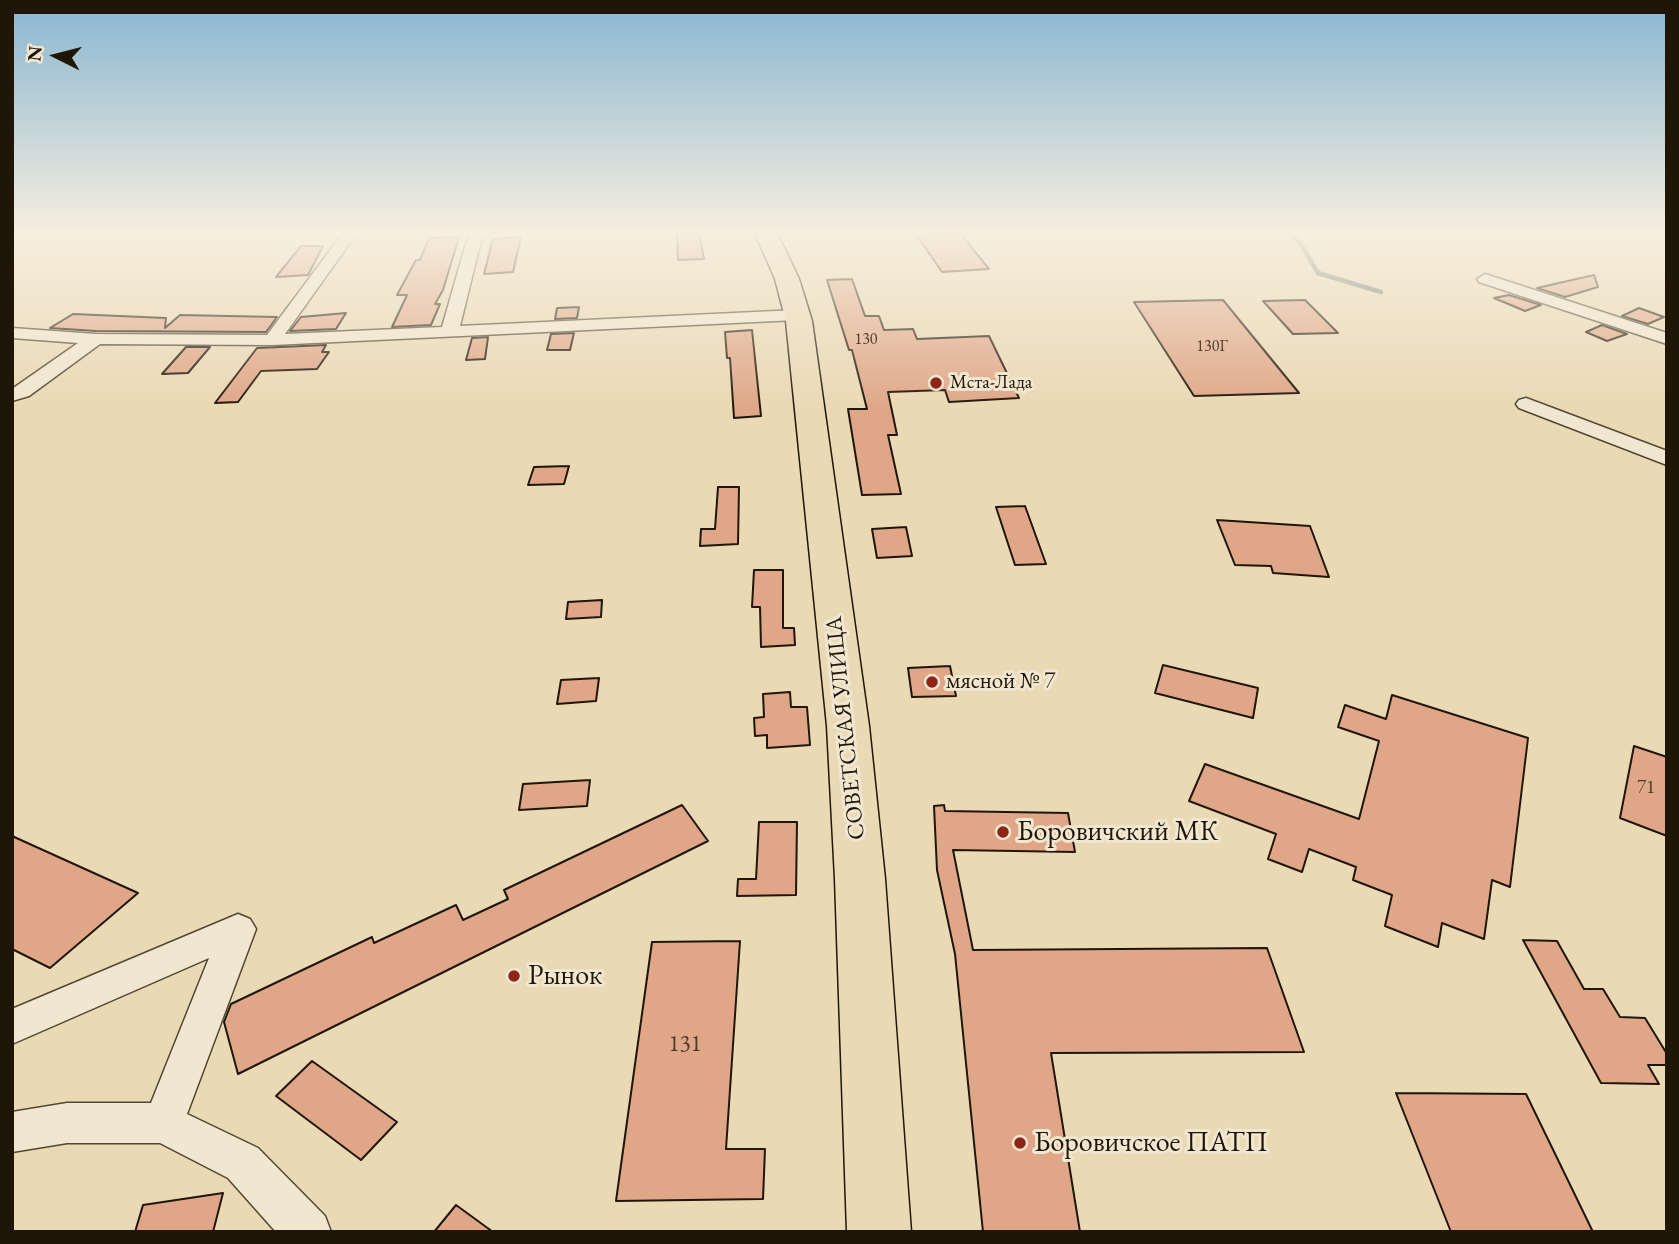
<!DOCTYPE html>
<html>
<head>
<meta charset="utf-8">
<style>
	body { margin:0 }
	#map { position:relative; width:1679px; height:1244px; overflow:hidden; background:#ead9b5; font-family:"EB Garamond",serif }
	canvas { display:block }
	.frame { position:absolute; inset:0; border:14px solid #201607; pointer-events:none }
	.north { position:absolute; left:21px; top:21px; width:70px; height:70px; -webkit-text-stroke:5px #f1e6cf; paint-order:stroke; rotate:276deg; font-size:19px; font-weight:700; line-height:28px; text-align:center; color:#201607 }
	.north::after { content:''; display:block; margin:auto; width:24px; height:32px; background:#201607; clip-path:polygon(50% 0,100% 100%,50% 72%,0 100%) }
</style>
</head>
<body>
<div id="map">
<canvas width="1679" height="1244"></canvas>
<div class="frame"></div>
<div class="north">N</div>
</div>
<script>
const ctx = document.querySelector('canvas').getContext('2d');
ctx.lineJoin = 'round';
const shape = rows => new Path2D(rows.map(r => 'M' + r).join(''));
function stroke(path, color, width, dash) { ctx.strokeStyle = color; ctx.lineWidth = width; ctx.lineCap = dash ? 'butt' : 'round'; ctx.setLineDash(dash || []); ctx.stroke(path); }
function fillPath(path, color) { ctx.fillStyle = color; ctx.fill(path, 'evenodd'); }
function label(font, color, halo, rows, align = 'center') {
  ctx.font = font + ' "EB Garamond",serif'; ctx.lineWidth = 6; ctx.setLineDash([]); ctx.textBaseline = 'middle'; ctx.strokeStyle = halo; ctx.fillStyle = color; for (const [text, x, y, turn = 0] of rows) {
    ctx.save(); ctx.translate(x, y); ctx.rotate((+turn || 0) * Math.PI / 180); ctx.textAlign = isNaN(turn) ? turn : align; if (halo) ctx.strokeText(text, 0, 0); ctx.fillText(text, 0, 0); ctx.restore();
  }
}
const stream = shape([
	[1289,233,1299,241,1318,273,1381,292]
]);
const building = shape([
	[677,233,699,233,704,259,678,260,677,233],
	[915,233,960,233,989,269,942,272,915,233],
	[459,237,443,290,435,304,440,304,431,325,392,327,407,295,397,295,416,260,420,260,429,238,459,237],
	[521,237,513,272,484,274,493,239,521,237],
	[301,246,323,246,308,275,276,277,301,246],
	[1594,275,1598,287,1565,297,1537,288,1594,275],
	[852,279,865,316,879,316,884,330,913,329,917,339,989,336,1019,398,949,402,945,390,888,392,897,435,888,435,901,494,862,495,848,409,867,409,852,350,849,350,827,280,852,279],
	[1509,295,1541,305,1525,311,1494,298,1509,295],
	[1223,300,1299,393,1194,396,1134,302,1223,300],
	[1305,300,1338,333,1293,334,1263,301,1305,300],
	[579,307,577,318,555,319,557,308,579,307],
	[1639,308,1664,317,1648,324,1622,316,1639,308],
	[346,313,336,329,290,331,301,317,346,313],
	[73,314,166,318,165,328,180,315,277,317,266,332,96,331,50,328,73,314],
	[1602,325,1627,334,1607,341,1586,332,1602,325],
	[752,330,761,416,734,418,730,358,727,358,725,332,752,330],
	[574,333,570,350,547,350,551,334,574,333],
	[488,337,485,359,466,360,472,338,488,337],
	[326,345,322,352,329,352,317,369,261,371,238,402,215,403,257,348,326,345],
	[186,347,210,347,188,373,162,374,186,347],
	[569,466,564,484,528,485,534,467,569,466],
	[718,487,739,487,738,544,700,546,701,529,715,529,718,487],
	[1025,506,1046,564,1015,565,996,507,1025,506],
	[1217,520,1310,526,1329,577,1273,573,1271,566,1235,565,1217,520],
	[906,527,912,556,877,558,872,529,906,527],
	[754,570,783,570,783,628,794,628,795,645,761,647,760,607,752,607,754,570],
	[602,600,601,617,566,619,568,602,602,600],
	[1163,665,1258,688,1253,718,1155,693,1163,665],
	[950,666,956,696,912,697,908,668,950,666],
	[599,678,596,701,557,704,561,680,599,678],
	[790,692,791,707,807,707,810,745,767,748,767,735,755,736,754,718,764,717,763,694,790,692],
	[1392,695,1528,738,1510,887,1492,880,1484,939,1442,923,1438,947,1385,926,1392,895,1353,880,1356,867,1309,849,1302,872,1268,859,1276,834,1189,801,1205,764,1359,819,1379,741,1338,727,1345,705,1386,719,1392,695],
	[1634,746,1667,757,1667,836,1620,818,1634,746],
	[590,780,587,806,519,810,523,784,590,780],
	[682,805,708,841,238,1074,224,1022,231,1004,372,937,374,943,456,905,463,920,508,899,504,890,682,805],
	[944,805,945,811,1068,813,1075,852,953,850,973,950,1267,948,1304,1052,1051,1053,1080,1232,983,1232,955,954,937,870,934,806,944,805],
	[759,822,797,822,796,895,737,896,738,879,756,879,759,822],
	[12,836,138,893,50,968,12,949,12,836],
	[1523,940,1557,941,1584,989,1603,989,1620,1017,1645,1018,1667,1054,1667,1065,1648,1065,1659,1084,1601,1083,1523,940],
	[740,941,726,1149,765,1149,763,1199,616,1201,652,942,740,941],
	[312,1061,397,1122,361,1160,276,1096,312,1061],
	[1396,1093,1526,1094,1593,1232,1451,1232,1396,1093],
	[223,1193,213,1232,135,1232,143,1205,223,1193],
	[456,1205,493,1232,434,1232,456,1205]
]);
const minor = shape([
	[343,233,357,233,285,334,442,327,469,233,483,233,460,326,797,310,806,315,797,320,272,345,100,344,29,396,12,401,12,389,78,343,12,338,12,328,96,334,267,335,343,233],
	[1485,274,1667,333,1667,344,1479,282,1477,279,1485,274],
	[1526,398,1667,451,1667,465,1519,408,1516,404,1519,400,1526,398],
	[238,914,250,919,256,929,187,1114,258,1148,325,1216,331,1232,276,1232,228,1178,160,1143,67,1143,12,1152,12,1112,67,1103,151,1103,209,958,12,1044,12,1009,238,914]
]);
const primary = shape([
	[755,233,777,233,799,279,812,321,869,726,885,879,911,1232,847,1232,835,879,827,726,786,321,775,279,755,233]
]);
const markers = [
	[936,383,7,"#8f2418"],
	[932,682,7,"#8f2418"],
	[1003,832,7,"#8f2418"],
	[514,976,7,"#8f2418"],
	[1020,1143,7,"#8f2418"]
];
const farNumbernames = [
	["130",866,340],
	["130Г",1212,347]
];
const farPoinames = [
	["Мста-Лада",950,383]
];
const numberNames = [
	["71",1646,788]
];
const poiNames = [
	["мясной № 7",946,682]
];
const streetNames = [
	["СОВЕТСКАЯ УЛИЦА",846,728,-96]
];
const nearNumbernames = [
	["131",685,1045]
];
const nearPoinames = [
	["Боровичский МК",1017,832],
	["Рынок",528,976],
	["Боровичское ПАТП",1034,1143]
];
stroke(stream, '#68786d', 4.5);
fillPath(building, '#dfa788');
stroke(building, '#201607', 2);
stroke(minor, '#524732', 3);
stroke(primary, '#201607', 3);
fillPath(minor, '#f1e6cf');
fillPath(primary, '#ead9b5');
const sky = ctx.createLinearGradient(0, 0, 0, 407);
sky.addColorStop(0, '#88b6d2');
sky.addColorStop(0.57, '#f6eede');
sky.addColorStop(1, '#f6eede00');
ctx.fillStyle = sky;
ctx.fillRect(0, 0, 1679, 407);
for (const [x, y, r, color] of markers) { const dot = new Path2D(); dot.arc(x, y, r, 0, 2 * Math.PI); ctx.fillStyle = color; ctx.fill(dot); stroke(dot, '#f1e6cf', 2.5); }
label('16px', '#503a27', null, farNumbernames);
label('19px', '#201607', '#f1e6cf', farPoinames, 'left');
label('19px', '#503a27', null, numberNames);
label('23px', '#201607', '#f1e6cf', poiNames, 'left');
label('23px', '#201607', '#f1e6cf', streetNames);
label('23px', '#503a27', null, nearNumbernames);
label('28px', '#201607', '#f1e6cf', nearPoinames, 'left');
</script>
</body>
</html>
